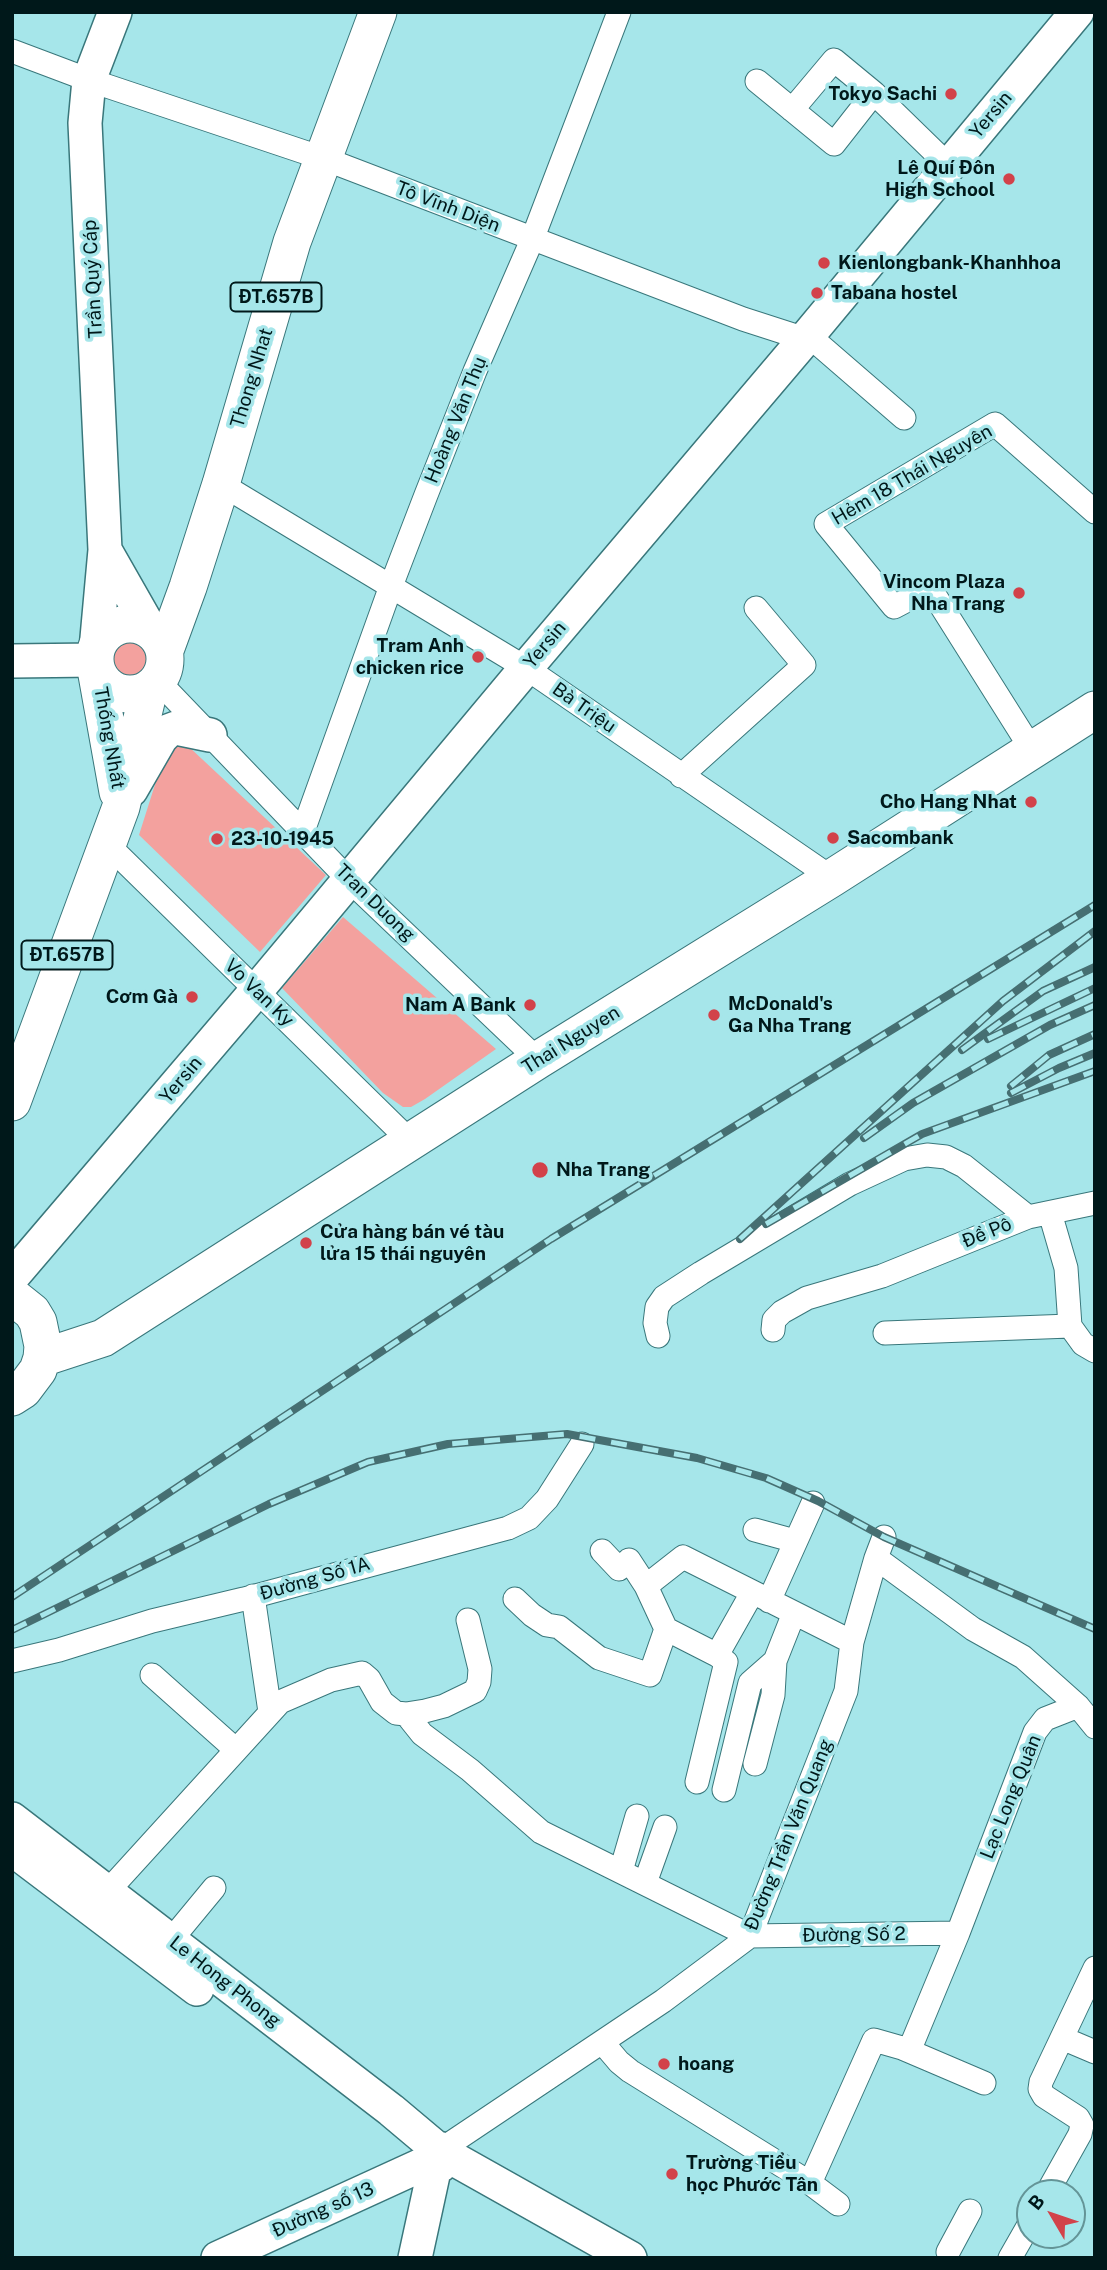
<!DOCTYPE html>
<html>
<head>
<meta charset="utf-8">
<style>
	body { margin:0 }
	#map { position:relative; width:1107px; height:2270px; overflow:hidden; background:#a6e6ea; font-family:"Public Sans",sans-serif }
	canvas { display:block }
	.frame { position:absolute; inset:0; border:14px solid #00181a; pointer-events:none }
	.north { position:absolute; left:1016px; top:2179px; width:70px; height:70px; box-sizing:border-box; background:#a6e6ea; border:2px solid #649497; border-radius:50%; rotate:309deg; font-size:19px; font-weight:700; line-height:28px; text-align:center; color:#00181a }
	.north::after { content:''; display:block; margin:auto; width:24px; height:32px; background:#d2424a; clip-path:polygon(50% 0,100% 100%,50% 72%,0 100%) }
</style>
</head>
<body>
<div id="map">
<canvas width="1107" height="2270"></canvas>
<div class="frame"></div>
<div class="north">B</div>
</div>
<script>
const ctx = document.querySelector('canvas').getContext('2d');
ctx.lineJoin = 'round';
function fillPath(path, color) { ctx.fillStyle = color; ctx.fill(path, 'evenodd'); }
const shape = rows => new Path2D(rows.map(r => 'M' + r).join(''));
function stroke(path, color, width, dash) { ctx.strokeStyle = color; ctx.lineWidth = width; ctx.lineCap = dash ? 'butt' : 'round'; ctx.setLineDash(dash || []); ctx.stroke(path); }
function label(font, color, halo, rows, align = 'center') {
  ctx.font = font + ' "Public Sans",sans-serif'; ctx.lineWidth = 7; ctx.setLineDash([]); ctx.textBaseline = 'middle'; ctx.strokeStyle = halo; ctx.fillStyle = color; for (const [text, x, y, turn = 0] of rows) {
    ctx.save(); ctx.translate(x, y); ctx.rotate((+turn || 0) * Math.PI / 180); ctx.textAlign = isNaN(turn) ? turn : align; if (halo) ctx.strokeText(text, 0, 0); ctx.fillText(text, 0, 0); ctx.restore();
  }
}
const green = shape([
	'111 658a19 19 0 1 1 38 0a19 19 0 1 1-38 0Z',
	[172,731,326,875,260,952,139,835],
	[343,917,496,1049,425,1099,411,1107,403,1107,383,1093,282,988]
]);
const street = shape([
	[12,51,89,80,325,159,743,319,805,339],
	[757,81,834,144,874,93,949,166],
	[792,110,834,60,874,93],
	[808,335,904,418],
	[221,484,526,668,832,878],
	[158,681,349,880,538,1060],
	[1032,750,930,588,894,607,826,524,995,424,1095,512],
	[681,776,804,665,756,608],
	[303,831,391,586,426,495,475,371,532,240,619,12],
	[107,844,410,1141],
	[1050,1213,1066,1268,1070,1326,1083,1344,1095,1351],
	[773,1330,774,1320,782,1312,807,1298,882,1276,1028,1217,1095,1203],
	[885,1333,1070,1326],
	[658,1336,655,1323,657,1307,664,1297,701,1273,850,1184,904,1159,927,1155,946,1157,964,1166,1028,1217],
	[755,1530,795,1541],
	[876,1558,973,1629,1023,1657,1078,1706,1095,1727],
	[646,1586,683,1557,852,1642],
	[253,1596,270,1712],
	[515,1599,532,1615,547,1625,559,1627,599,1658,650,1675,666,1629,646,1586,629,1560,619,1569,602,1551],
	[769,1601,813,1503],
	[666,1629,717,1655,726,1662,697,1782],
	[717,1655,752,1593],
	[12,1661,59,1650,152,1621,244,1599,508,1528,529,1518,547,1499,582,1444],
	[152,1675,235,1749],
	[406,1714,422,1734,470,1770,541,1832,750,1936,958,1933],
	[755,1764,773,1695,775,1661],
	[724,1790,750,1683,775,1661,794,1613],
	[621,1871,637,1816],
	[645,1883,665,1827],
	[107,1892,280,1702,331,1680,362,1673,369,1679,382,1702,396,1713,406,1714,425,1711,444,1706,475,1691,479,1682,480,1669,468,1620],
	[171,1940,214,1888],
	[1062,2038,1095,2052],
	[602,2042,619,2062,630,2071,810,2183,838,2204],
	[909,2051,958,1933,1035,1732,1045,1719,1078,1706],
	[442,2149,663,2001,750,1936,846,1691,852,1642,876,1558,884,1537],
	[810,2183,874,2040,902,2048,984,2083],
	[1047,2193,1080,2134,1082,2125,1078,2118,1044,2096,1040,2089,1041,2082,1095,1968],
	[948,2252,970,2211],
	[1010,2258,1030,2223]
]);
const secondary = shape([
	[105,550,150,629],
	[12,661,95,660,105,550,85,123,89,80,115,12],
	[131,790,161,738,168,731,176,728,210,735],
	[12,1277,257,990,526,668,805,339,1077,12],
	[12,1819,391,2110,435,2147,442,2149,446,2157,441,2165],
	[12,1849,197,1989],
	[445,2154,630,2258],
	[218,2258,428,2162],
	[415,2258,435,2166]
]);
const primary = shape([
	'95 659a35 35 0 1 1 70 0a35 35 0 1 1-70 0Z',
	[165,650,188,587,221,484,292,242,378,12],
	[96,669,118,792],
	[12,1102,121,807,149,689],
	[12,1296,32,1312,38,1322,43,1346,42,1358,38,1370,23,1390,12,1397],
	[42,1358,103,1338,538,1060,832,878,1095,710]
]);
const rail = shape([
	[988,1039,1095,988],
	[962,1050,1043,991,1095,967],
	[1011,1086,1049,1055,1095,1034],
	[1011,1093,1059,1068,1095,1053],
	[864,1138,913,1103,1050,1025,1095,1005],
	[766,1224,922,1134,1095,1071],
	[740,1239,1003,1001,1095,931],
	[12,1597,551,1239,1095,905],
	[12,1630,269,1504,368,1462,448,1444,567,1434,697,1458,766,1478,818,1501,884,1537,1095,1629]
]);
const markers = [
	[951,94,7,"#d2424a"],
	[1009,179,7,"#d2424a"],
	[824,263,7,"#d2424a"],
	[817,293,7,"#d2424a"],
	[1019,593,7,"#d2424a"],
	[478,657,7,"#d2424a"],
	[1031,802,7,"#d2424a"],
	[833,838,7,"#d2424a"],
	[217,839,7,"#d2424a"],
	[192,997,7,"#d2424a"],
	[530,1005,7,"#d2424a"],
	[714,1015,7,"#d2424a"],
	[540,1170,9,"#d2424a"],
	[306,1243,7,"#d2424a"],
	[664,2064,7,"#d2424a"],
	[672,2174,7,"#d2424a"]
];
const shields = [
	[276,297,91],
	[67,955,91]
];
const shieldNames = [
	["ĐT.657B",276,297],
	["ĐT.657B",67,955]
];
const poiNames = [
	["Tokyo Sachi",937,94,"right"],
	["Lê Quí Đôn",995,168,"right"],
	["High School",995,190,"right"],
	["Kienlongbank-Khanhhoa",838,263],
	["Tabana hostel",831,293],
	["Vincom Plaza",1005,582,"right"],
	["Nha Trang",1005,604,"right"],
	["Tram Anh",464,646,"right"],
	["chicken rice",464,668,"right"],
	["Cho Hang Nhat",1017,802,"right"],
	["Sacombank",847,838],
	["23-10-1945",231,839],
	["Cơm Gà",178,997,"right"],
	["McDonald's",728,1004],
	["Ga Nha Trang",728,1026],
	["Nam A Bank",516,1005,"right"],
	["Nha Trang",556,1170],
	["Cửa hàng bán vé tàu",320,1232],
	["lửa 15 thái nguyên",320,1254],
	["hoang",678,2064],
	["Trường Tiểu",686,2163],
	["học Phước Tân",686,2185]
];
const streetNames = [
	["Yersin",991,115,-50],
	["Tô Vĩnh Diện",448,207,21],
	["Trần Quý Cáp",93,279,-93],
	["Thong Nhat",252,378,-73],
	["Hoàng Văn Thụ",456,420,-68],
	["Hẻm 18 Thái Nguyên",912,475,-30],
	["Yersin",545,645,-50],
	["Bà Triệu",584,708,35],
	["Thống Nhất",109,738,80],
	["Tran Duong",375,903,44],
	["Vo Van Ky",259,993,44],
	["Thai Nguyen",571,1040,-32],
	["Yersin",181,1080,-50],
	["Đề Pô",987,1233,-22],
	["Đường Số 1A",315,1579,-16],
	["Lạc Long Quân",1011,1797,-68],
	["Đường Trần Văn Quang",789,1835,-68],
	["Đường Số 2",854,1935,-1],
	["Le Hong Phong",225,1982,38],
	["Đường số 13",323,2210,-24]
];
fillPath(green, '#f3a19e');
stroke(street, '#39777b', 25);
stroke(secondary, '#39777b', 36);
stroke(primary, '#39777b', 39);
stroke(street, '#fff', 23);
stroke(secondary, '#fff', 33);
stroke(primary, '#fff', 37);
stroke(rail, '#466f72', 8);
stroke(rail, '#a6e6ea', 5, [16]);
for (const [x, y, r, color] of markers) { const dot = new Path2D(); dot.arc(x, y, r, 0, 2 * Math.PI); ctx.fillStyle = color; ctx.fill(dot); stroke(dot, '#a6e6ea', 2.5); }
for (const [x, y, w] of shields) { const box = new Path2D(); box.roundRect(x - w / 2, y - 14.5, w, 29, 5); ctx.fillStyle = '#a6e6ea'; ctx.fill(box); stroke(box, '#00181a', 2); }
label('bold 18px', '#00181a', null, shieldNames);
label('bold 19px', '#00181a', '#a6e6ea', poiNames, 'left');
label('19px', '#00181a', '#a6e6ea', streetNames);
</script>
</body>
</html>
